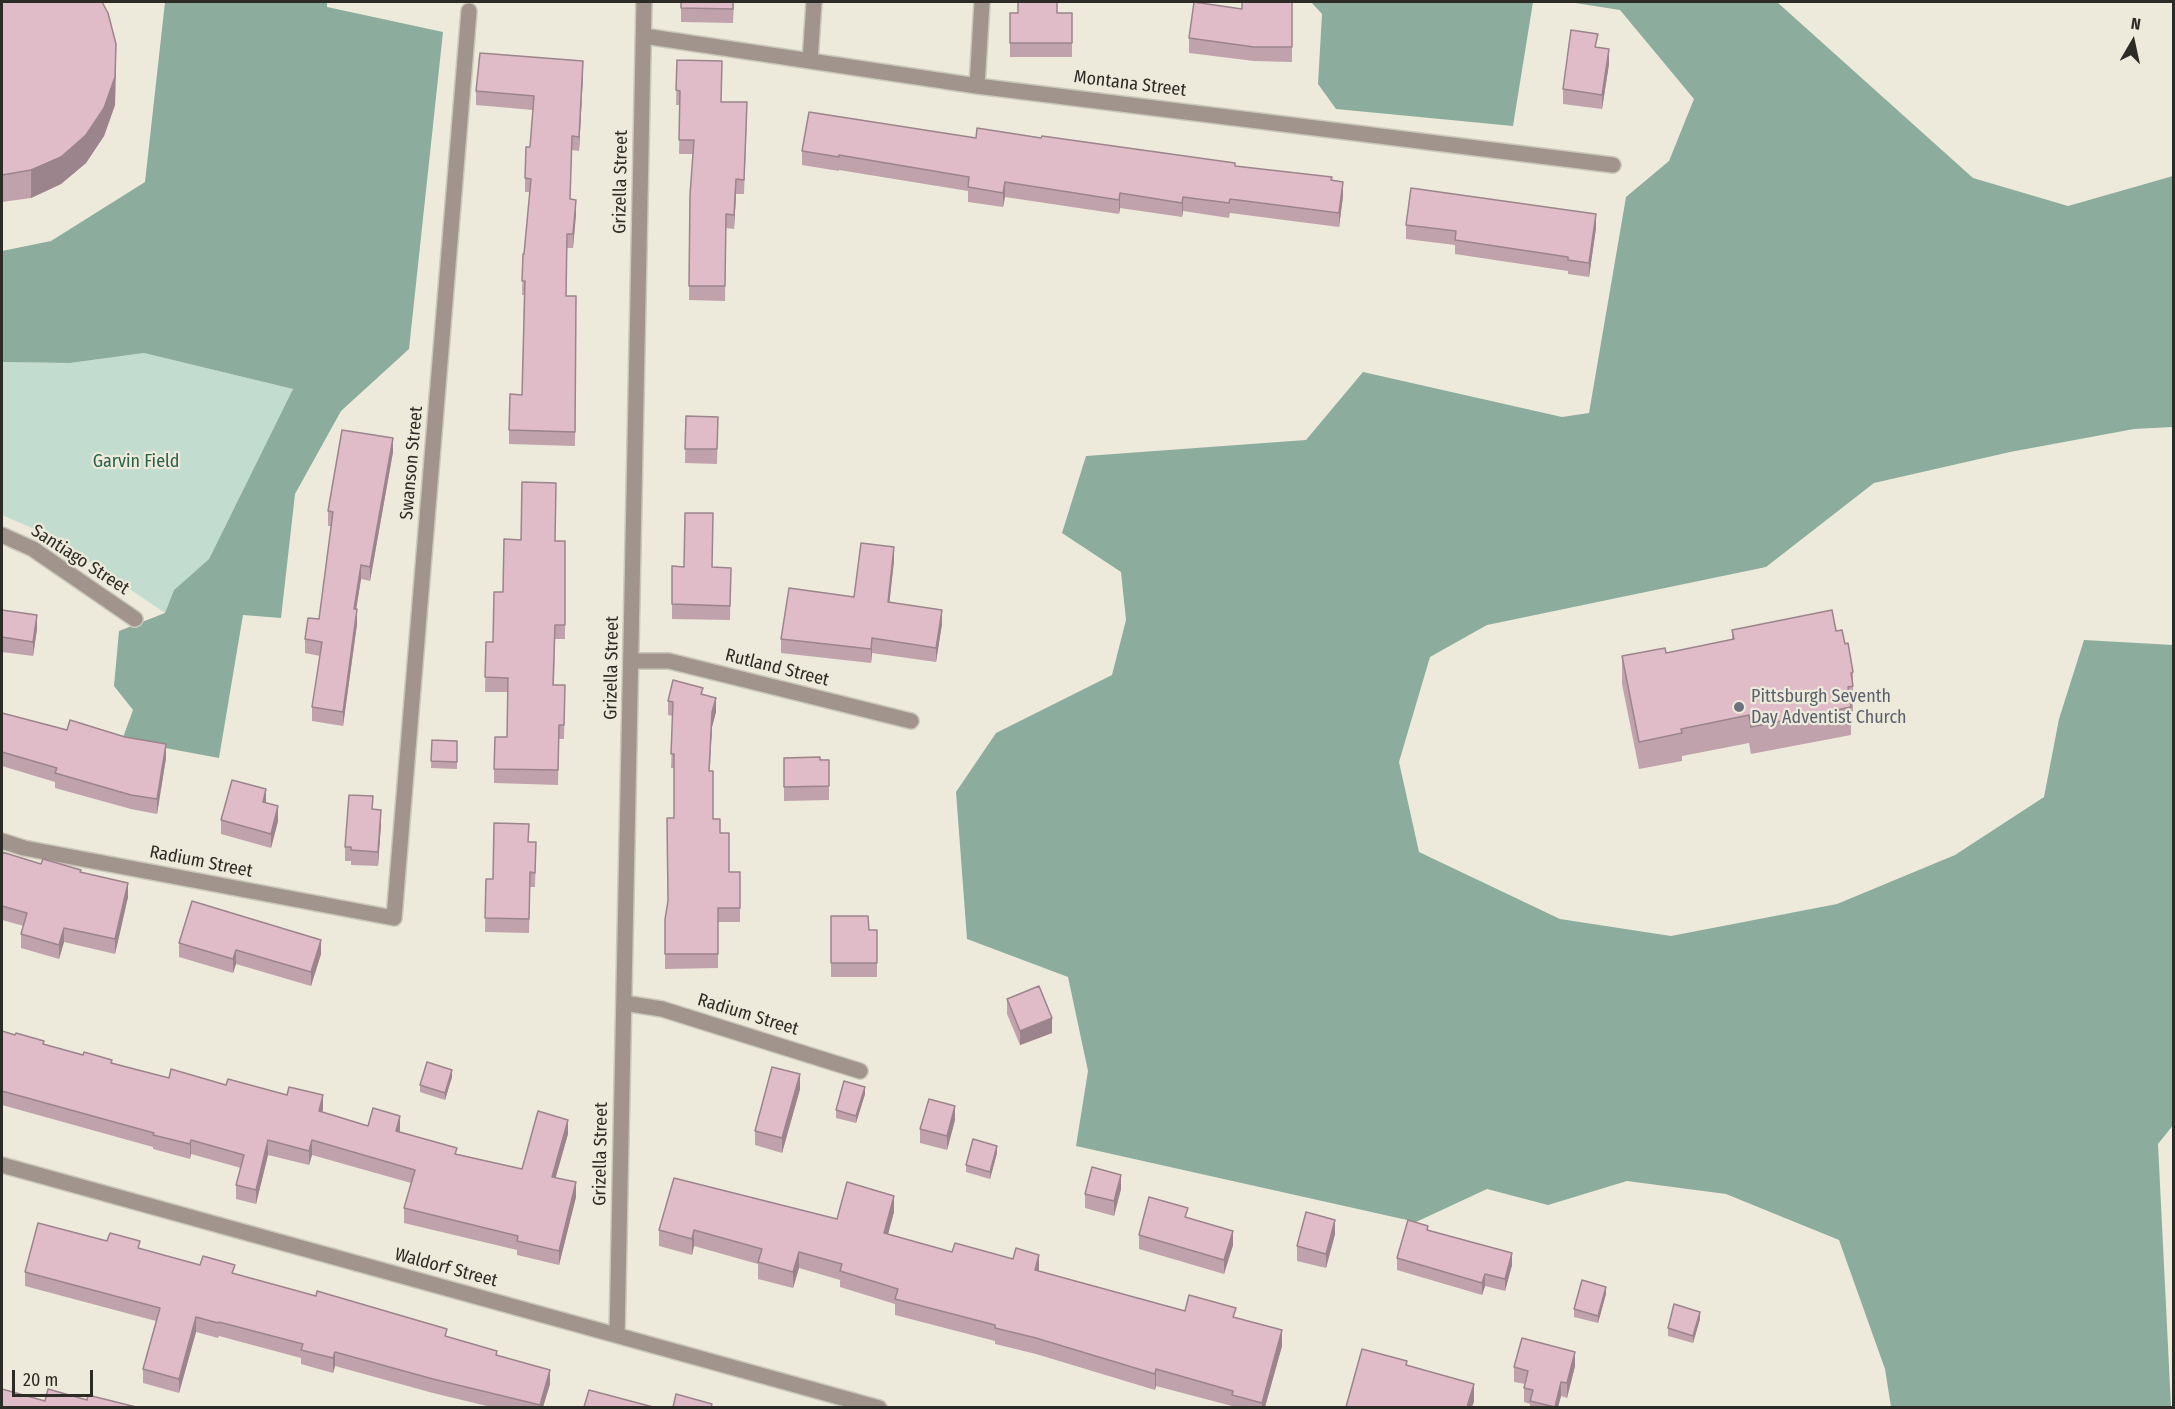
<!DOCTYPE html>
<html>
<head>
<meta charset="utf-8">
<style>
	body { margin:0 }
	#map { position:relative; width:2175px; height:1409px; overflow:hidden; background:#edeadb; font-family:"Fira Sans Condensed",sans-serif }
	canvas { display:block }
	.frame { position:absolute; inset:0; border:3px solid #2c2b25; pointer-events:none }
	.north { position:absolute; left:2103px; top:12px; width:60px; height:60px; -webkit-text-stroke:4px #edeadb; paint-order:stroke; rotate:9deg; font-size:16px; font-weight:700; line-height:24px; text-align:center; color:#2c2b25 }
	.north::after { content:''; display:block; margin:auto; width:21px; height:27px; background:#2c2b25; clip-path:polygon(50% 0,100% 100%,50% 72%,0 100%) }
	.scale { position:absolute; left:12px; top:1370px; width:81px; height:27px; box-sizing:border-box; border:3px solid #2c2b25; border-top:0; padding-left:8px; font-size:18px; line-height:21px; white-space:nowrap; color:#2c2b25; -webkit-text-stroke:4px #edeadb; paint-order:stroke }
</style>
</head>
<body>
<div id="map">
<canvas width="2175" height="1409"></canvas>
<div class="frame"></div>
<div class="north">N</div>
<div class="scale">20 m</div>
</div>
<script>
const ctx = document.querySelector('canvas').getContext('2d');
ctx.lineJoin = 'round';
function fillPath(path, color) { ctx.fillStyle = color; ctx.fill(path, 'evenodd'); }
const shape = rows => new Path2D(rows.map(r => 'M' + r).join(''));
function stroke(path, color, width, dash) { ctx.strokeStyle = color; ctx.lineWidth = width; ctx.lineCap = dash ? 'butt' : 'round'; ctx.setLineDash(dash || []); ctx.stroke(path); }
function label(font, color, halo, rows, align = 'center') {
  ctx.font = font + ' "Fira Sans Condensed",sans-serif'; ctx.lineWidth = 4.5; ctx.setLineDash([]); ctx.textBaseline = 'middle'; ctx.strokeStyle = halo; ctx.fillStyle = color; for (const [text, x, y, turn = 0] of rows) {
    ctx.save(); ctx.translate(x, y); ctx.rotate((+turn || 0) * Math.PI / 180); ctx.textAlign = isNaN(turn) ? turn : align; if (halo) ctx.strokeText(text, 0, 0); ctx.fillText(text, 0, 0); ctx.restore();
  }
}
const green = shape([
	[144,353,293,389,209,559,174,590,165,613,53,537,2,515,2,362,70,363]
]);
const forest = shape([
	[165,2,327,2,327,7,443,32,409,349,341,411,295,494,281,618,243,615,219,758,122,740,133,710,114,686,119,631,165,613,174,590,209,559,293,389,144,353,70,363,2,362,2,251,51,241,145,182],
	[1311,2,1533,2,1513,126,1336,109,1318,84,1322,14],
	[1569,2,1777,2,1973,178,2068,206,2173,176,2173,427,2134,429,2010,452,1874,483,1766,567,1487,625,1430,657,1399,762,1419,852,1560,919,1671,936,1837,904,1955,855,2044,797,2059,719,2084,640,2173,645,2174,1124,2158,1144,2171,1407,1891,1407,1885,1369,1839,1240,1726,1194,1627,1181,1548,1205,1487,1189,1416,1222,1076,1146,1088,1071,1068,977,967,939,956,792,996,733,1112,675,1126,620,1121,572,1062,533,1086,456,1306,440,1363,372,1562,417,1589,413,1626,197,1669,161,1694,99,1620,10]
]);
const street = shape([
	[644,36,977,86,1613,165],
	[810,61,814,2],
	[977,86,982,2],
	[2,535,33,549,135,619],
	[631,661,669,661,911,721],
	[2,841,24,848,394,918,469,11],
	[624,1003,662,1009,860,1071],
	[2,1165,879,1408],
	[617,1335,644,2]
]);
const wall = shape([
	[2,2,116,72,115,105,104,136,86,163,61,184,31,198,2,202],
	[681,2,734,2,733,23,681,22],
	[1292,2,1292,62,1254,61,1189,53,1189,38,1242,9],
	[1010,13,1072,13,1072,57,1010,57],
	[677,60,722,102,747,117,744,194,736,194,734,229,726,228,725,301,689,300,690,195,693,154,679,154,680,105,676,105],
	[1609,64,1602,109,1563,104,1563,89],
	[583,75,579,151,572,150,570,199,576,214,573,248,567,248,566,296,576,296,575,446,509,444,509,430,522,395,524,295,522,295,523,254,524,254,530,192,525,192,525,178,530,147,533,110,476,105,476,91],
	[976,138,1041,138,1332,180,1343,196,1339,227,1230,213,1229,218,1183,211,1182,217,1120,208,1119,214,1005,197,1003,207,968,202,968,191,839,170,839,171,802,165,802,151],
	[1406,225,1596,228,1589,277,1568,274,1568,271,1455,254,1455,245,1406,239],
	[686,416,718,417,717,464,685,463],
	[393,452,370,581,361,579,356,609,357,624,343,726,312,721,312,707,320,656,305,653,305,639,319,619,331,526,328,526,328,511],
	[555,541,565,541,565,639,555,639,554,685,565,685,564,739,559,739,558,785,494,783,494,769,507,737,508,692,485,692,486,642,493,642,503,592],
	[894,561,889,602,942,624,936,662,872,653,871,663,781,653,781,639,854,597],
	[672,566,731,568,730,620,672,619],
	[2,610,37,629,33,656,2,652],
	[1732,630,1836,631,1845,644,1853,672,1853,714,1851,714,1851,735,1751,754,1749,743,1682,756,1682,761,1639,769,1622,684,1622,656,1666,653,1732,640],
	[703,695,716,712,712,727,709,771,713,819,720,833,729,872,740,872,740,922,718,922,718,968,665,969,665,919,668,902,674,818,674,768,671,768,673,716,668,715,668,701],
	[2,713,166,758,157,814,131,809,55,788,55,782,2,766],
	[432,740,457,741,457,769,431,768],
	[784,758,829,760,829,800,784,801],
	[373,809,381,824,378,866,351,865,351,861,345,861,345,847],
	[221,820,278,821,271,848,221,834],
	[529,842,536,842,535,887,530,887,529,933,485,932,486,879,493,879],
	[2,852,41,864,81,872,128,897,115,954,64,942,59,959,21,948,21,934,24,926,2,920],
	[831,916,869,930,877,930,877,977,831,977],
	[179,943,321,954,311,986,236,964,233,973,179,957],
	[1007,999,1052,1033,1020,1045,1007,1014],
	[2,1031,44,1044,169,1078,226,1085,323,1109,322,1112,368,1126,400,1130,399,1132,457,1154,522,1169,568,1134,555,1177,576,1197,559,1265,517,1255,517,1250,404,1223,404,1208,411,1183,312,1155,309,1165,268,1155,256,1204,236,1199,236,1185,241,1168,191,1154,190,1159,153,1149,153,1147,2,1105],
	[452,1077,445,1100,420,1092,420,1085],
	[800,1089,782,1153,755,1145,755,1131],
	[865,1094,856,1123,836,1118,836,1110],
	[955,1120,947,1150,920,1143,920,1129],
	[997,1153,990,1179,966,1172,966,1165],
	[1121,1189,1114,1216,1085,1208,1085,1194],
	[894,1212,888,1234,952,1252,1039,1271,1185,1311,1236,1318,1282,1346,1265,1407,1232,1407,1232,1406,1156,1386,1155,1390,1036,1354,995,1344,995,1341,895,1315,895,1304,840,1287,840,1280,799,1268,793,1288,758,1279,758,1264,694,1246,692,1255,659,1246,659,1230,837,1219],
	[1188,1218,1233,1245,1224,1274,1139,1249,1139,1235],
	[1428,1230,1512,1265,1505,1291,1485,1286,1482,1295,1397,1270,1397,1258],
	[1335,1234,1326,1268,1297,1261,1297,1246],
	[107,1241,140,1249,235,1274,447,1337,497,1355,550,1384,543,1407,491,1407,433,1393,335,1366,333,1373,301,1364,301,1358,219,1336,218,1338,196,1332,179,1393,143,1383,143,1369,156,1321,25,1286,25,1272],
	[1606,1294,1598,1323,1574,1317,1574,1309],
	[1700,1319,1693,1343,1668,1336,1668,1328],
	[1575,1366,1567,1398,1561,1396,1558,1407,1530,1407,1530,1404,1524,1402,1524,1388,1525,1384,1514,1382,1514,1367]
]);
const shadedWall = shape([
	[116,44,115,105,104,136,86,163,61,184,31,198,31,170],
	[1609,49,1609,64,1602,109,1602,95],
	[583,61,583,75,579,151,579,137],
	[736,179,736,194,734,229,734,215],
	[1005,182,1005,197,1003,207,1003,193],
	[1343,182,1343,196,1339,227,1339,213],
	[1120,193,1120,208,1119,214,1119,200],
	[1183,197,1183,211,1182,217,1182,203],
	[576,200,576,214,573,248,573,234],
	[1596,214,1596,228,1589,277,1589,263],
	[393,438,393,452,370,581,370,567],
	[894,547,894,561,888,616,888,602],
	[3,564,3,578,2,587,2,573],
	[361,565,361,579,354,623,354,609],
	[357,609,357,624,343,726,343,712],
	[942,610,942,624,936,662,936,648],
	[37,615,37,629,33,656,33,642],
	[872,638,872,653,871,663,871,649],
	[716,698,716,712,712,727,709,785,712,712],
	[166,744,166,758,157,814,157,799],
	[266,789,266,803,263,802],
	[278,806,278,821,271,848,271,834],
	[381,810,381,824,378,866,378,852],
	[128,883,128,897,115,954,115,939],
	[64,928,64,942,59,959,59,945],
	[321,940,321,954,311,986,311,972],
	[236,950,236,964,233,973,233,959],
	[1052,1018,1052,1033,1020,1045,1020,1031],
	[452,1070,452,1077,445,1100,445,1093],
	[800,1074,800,1089,782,1153,782,1138],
	[865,1087,865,1094,856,1123,856,1116],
	[323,1095,323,1109,319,1125,319,1111],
	[955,1106,955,1120,947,1150,947,1136],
	[400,1116,400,1130,396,1145,396,1131],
	[568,1120,568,1134,552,1191,552,1177],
	[191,1140,191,1154,190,1159,190,1144],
	[268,1140,268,1155,256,1204,256,1190],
	[312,1140,312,1155,309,1165,309,1151],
	[997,1146,997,1153,990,1179,990,1172],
	[1121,1175,1121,1189,1114,1216,1114,1201],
	[576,1182,576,1197,559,1265,559,1251],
	[894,1196,894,1212,884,1249,884,1233],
	[1335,1220,1335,1234,1326,1268,1326,1254],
	[694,1230,694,1246,692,1255,692,1239],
	[1233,1231,1233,1245,1224,1274,1224,1260],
	[799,1252,799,1268,793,1288,793,1272],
	[1512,1253,1512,1265,1505,1291,1505,1279],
	[1039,1255,1039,1271,1035,1270],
	[1485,1274,1485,1286,1482,1295,1482,1283],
	[1606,1287,1606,1294,1598,1323,1598,1316],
	[1700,1312,1700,1319,1693,1343,1693,1336],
	[196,1317,196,1332,179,1393,179,1379],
	[1282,1330,1282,1346,1265,1407,1262,1407,1262,1403],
	[335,1352,335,1366,333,1373,333,1358],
	[1575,1352,1575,1366,1567,1398,1567,1383],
	[1156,1369,1156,1386,1155,1390,1155,1374],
	[550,1370,550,1384,543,1407,540,1407],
	[1561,1382,1561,1396,1558,1407,1555,1407],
	[1474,1384,1474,1402,1472,1407,1467,1407]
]);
const building = shape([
	[2,2,102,2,108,13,116,44,115,77,104,108,86,135,61,157,31,170,2,175,2,2],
	[681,2,733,2,733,9,681,8,681,2],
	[1018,2,1057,2,1057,13,1072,13,1072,43,1010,43,1010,13,1018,13,1018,2],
	[1194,2,1242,9,1242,2,1292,2,1292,47,1254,47,1189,38,1194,2],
	[1571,30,1598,34,1595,47,1609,49,1602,95,1563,89,1571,30],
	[480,53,583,61,579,137,572,136,570,199,576,200,573,234,567,234,566,296,576,296,575,432,509,430,510,394,522,395,525,281,522,281,523,254,524,254,531,179,525,178,526,147,530,147,534,96,476,91,480,53],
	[677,60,722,61,721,102,747,102,744,180,736,179,734,215,726,214,725,286,689,286,690,195,694,140,679,140,680,91,676,90,677,60],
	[809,112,976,138,977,128,1041,138,1042,136,1235,163,1235,166,1332,177,1331,180,1343,182,1339,213,1230,199,1229,203,1183,197,1182,203,1120,193,1119,200,1005,182,1003,193,968,187,969,177,839,155,839,157,802,151,809,112],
	[1411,188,1596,214,1589,263,1568,260,1568,257,1455,240,1456,231,1406,225,1411,188],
	[686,416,718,417,717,449,685,449,686,416],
	[342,430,393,438,370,567,361,565,354,609,357,609,343,712,312,707,322,642,305,639,308,618,319,619,333,512,328,511,342,430],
	[522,482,556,483,555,541,565,541,565,625,555,625,553,685,565,685,564,725,559,725,558,770,494,769,495,737,507,737,508,678,485,677,486,642,493,642,494,592,503,592,504,539,521,540,522,482],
	[685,513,713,513,712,567,731,568,730,606,672,604,672,566,684,567,685,513],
	[861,543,894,547,888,602,942,610,936,648,872,638,871,649,781,639,789,588,854,597,861,543],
	[2,610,37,615,33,642,2,637,2,610],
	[1832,610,1836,631,1842,630,1845,644,1848,643,1853,672,1851,673,1853,686,1848,687,1851,707,1751,727,1749,715,1681,729,1682,733,1639,742,1622,656,1665,648,1666,653,1734,639,1732,630,1832,610],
	[673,680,703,688,701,694,716,698,712,712,709,771,713,771,713,819,720,819,720,833,729,833,729,872,740,872,740,908,718,908,718,954,665,954,665,919,668,901,667,818,674,818,674,754,671,754,673,702,668,701,673,680],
	[2,713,67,730,70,720,125,737,166,744,157,799,131,795,55,773,57,768,2,752,2,713],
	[432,740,457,741,457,762,431,761,432,740],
	[820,757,820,760,829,760,829,786,784,787,784,758,820,757],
	[232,780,266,789,263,802,278,806,271,834,221,820,232,780],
	[349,795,373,796,372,809,381,810,378,852,351,850,351,847,345,847,349,795],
	[494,823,529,824,528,842,536,842,535,873,530,872,529,919,485,918,486,879,493,879,494,823],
	[2,852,41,864,43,859,81,870,80,872,128,883,115,939,64,928,59,945,21,934,27,913,2,906,2,852],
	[192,901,321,940,311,972,236,950,233,959,179,943,192,901],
	[831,916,868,916,869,930,877,930,877,963,831,963,831,916],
	[1039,986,1052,1018,1020,1031,1007,999,1039,986],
	[2,1031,15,1035,16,1033,44,1041,43,1044,83,1055,84,1052,112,1060,111,1063,169,1078,171,1069,226,1085,228,1079,287,1095,289,1087,323,1095,319,1111,368,1126,373,1108,400,1116,396,1131,457,1148,455,1154,522,1169,538,1111,568,1120,552,1177,576,1182,559,1251,517,1241,518,1236,404,1208,415,1170,312,1140,309,1151,268,1140,256,1190,236,1185,244,1155,191,1140,190,1144,153,1135,154,1133,2,1091,2,1031],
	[427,1062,452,1070,445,1093,420,1085,427,1062],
	[772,1067,800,1074,782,1138,755,1131,772,1067],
	[844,1081,865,1087,856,1116,836,1110,844,1081],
	[929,1099,955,1106,947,1136,920,1129,929,1099],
	[973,1139,997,1146,990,1172,966,1165,973,1139],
	[1092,1167,1121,1175,1114,1201,1085,1194,1092,1167],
	[674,1178,837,1219,847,1182,894,1196,884,1233,952,1252,955,1243,1013,1259,1016,1248,1039,1255,1035,1270,1185,1311,1189,1295,1236,1308,1233,1317,1282,1330,1262,1403,1232,1395,1233,1391,1156,1369,1155,1374,1036,1338,995,1328,995,1325,895,1299,898,1289,840,1271,842,1264,799,1252,793,1272,758,1262,762,1249,694,1230,692,1239,659,1230,674,1178],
	[1149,1197,1188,1208,1185,1217,1233,1231,1224,1260,1139,1235,1149,1197],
	[1306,1212,1335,1220,1326,1254,1297,1246,1306,1212],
	[1408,1220,1428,1226,1427,1230,1512,1253,1505,1279,1485,1274,1482,1283,1397,1258,1408,1220],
	[38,1223,107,1241,110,1233,140,1241,138,1248,200,1265,203,1256,235,1265,232,1273,316,1296,317,1291,447,1329,445,1336,497,1351,496,1355,550,1370,540,1405,433,1379,335,1352,333,1358,301,1350,303,1344,219,1322,218,1323,196,1317,179,1379,143,1369,160,1308,25,1272,38,1223],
	[1582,1280,1606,1287,1598,1316,1574,1309,1582,1280],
	[1674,1304,1700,1312,1693,1336,1668,1328,1674,1304],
	[1522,1338,1575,1352,1567,1383,1561,1382,1555,1407,1530,1401,1533,1390,1524,1388,1528,1371,1514,1367,1522,1338],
	[1362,1349,1407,1361,1406,1365,1474,1384,1467,1407,1346,1407,1362,1349],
	[2,1389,45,1401,48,1389,87,1400,88,1395,136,1407,2,1407,2,1389],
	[589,1390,653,1407,584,1407,589,1390],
	[676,1394,712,1404,711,1407,673,1407,676,1394]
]);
const markers = [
	[1739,707,6,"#6b7280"]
];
const streetNames = [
	["Montana Street",1130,84,7],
	["Grizella Street",621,182,-89],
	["Swanson Street",412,463,-85],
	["Santiago Street",80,560,33],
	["Grizella Street",612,668,-89],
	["Rutland Street",777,668,14],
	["Radium Street",201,862,11],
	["Radium Street",748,1015,17],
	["Grizella Street",601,1154,-89],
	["Waldorf Street",446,1268,15]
];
const parkNames = [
	["Garvin Field",136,462]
];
const worshipNames = [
	["Pittsburgh Seventh",1751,697],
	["Day Adventist Church",1751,718]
];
fillPath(green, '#c3dcd0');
fillPath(forest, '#8cad9d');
stroke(street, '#cac8ba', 18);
stroke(street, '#a1948c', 15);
fillPath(wall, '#c0a2ac');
fillPath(shadedWall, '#9c848c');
fillPath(building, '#dfbcc8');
stroke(building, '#9c848c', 1.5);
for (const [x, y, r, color] of markers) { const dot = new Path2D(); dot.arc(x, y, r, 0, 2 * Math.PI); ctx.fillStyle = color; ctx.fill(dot); stroke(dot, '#edeadb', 2); }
label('18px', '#2c2b25', '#edeadb', streetNames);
label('18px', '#27624b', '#edeadb', parkNames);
label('18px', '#5b616d', '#edeadb', worshipNames, 'left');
</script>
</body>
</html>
